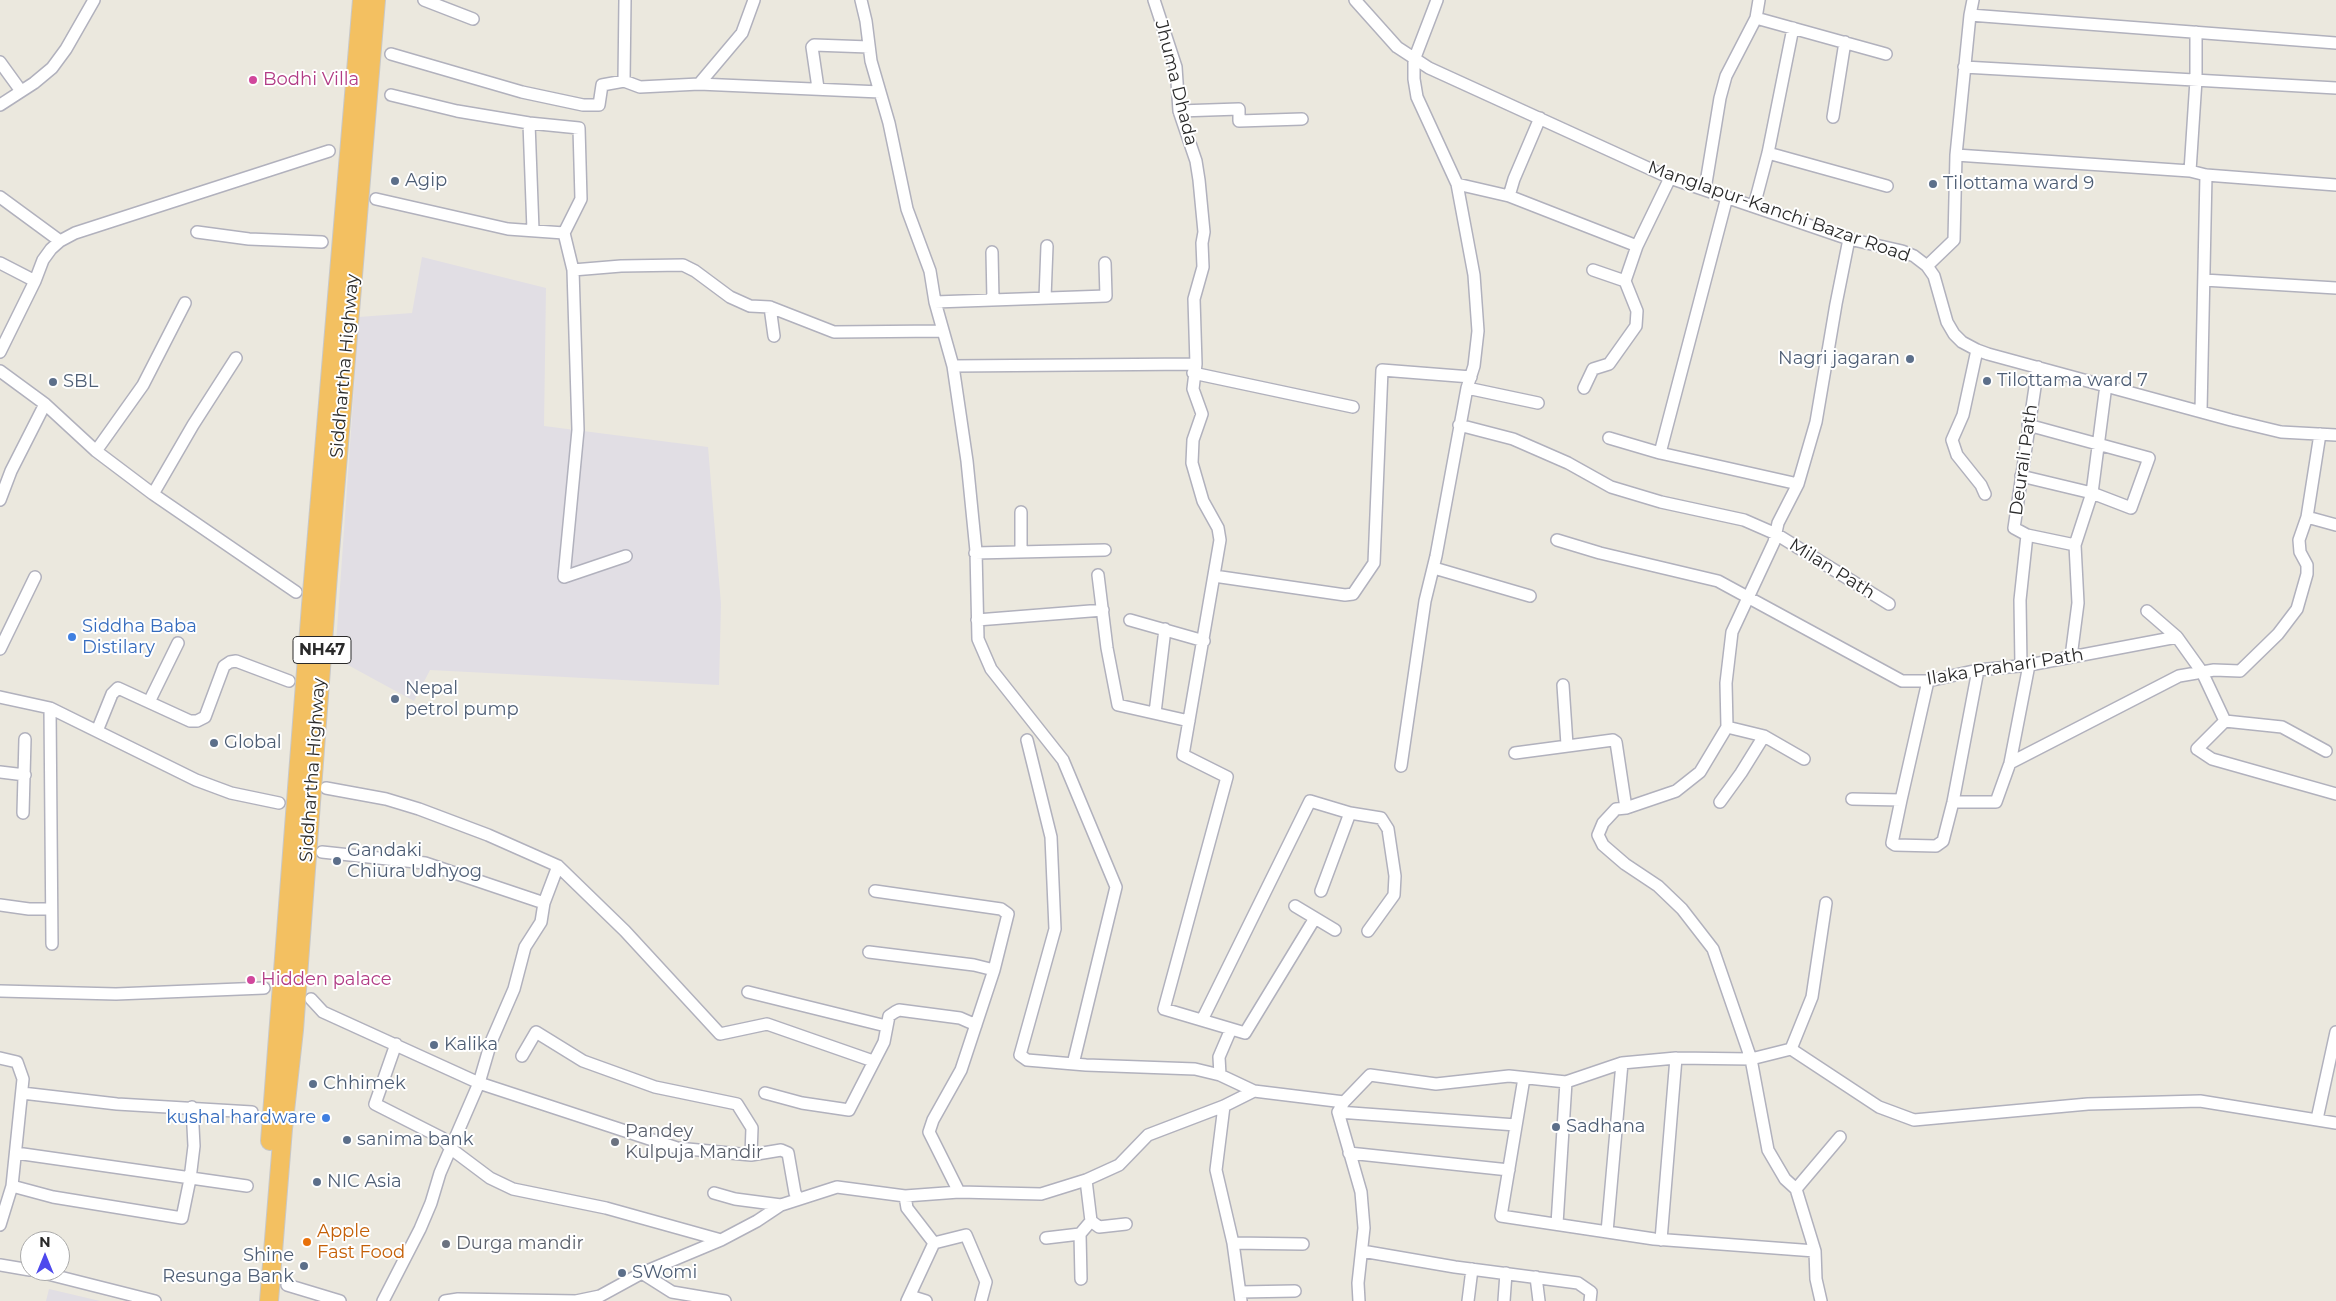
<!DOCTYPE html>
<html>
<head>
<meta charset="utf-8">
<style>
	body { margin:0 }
	#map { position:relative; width:2336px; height:1301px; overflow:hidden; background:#ebe8de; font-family:Montserrat,sans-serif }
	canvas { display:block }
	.north { position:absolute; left:20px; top:1231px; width:50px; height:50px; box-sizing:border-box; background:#fff; border:1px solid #aaa; border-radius:50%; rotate:0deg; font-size:14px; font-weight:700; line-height:20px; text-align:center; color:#2a2a2a }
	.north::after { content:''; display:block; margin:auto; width:18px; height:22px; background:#4e49ed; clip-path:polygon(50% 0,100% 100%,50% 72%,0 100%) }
</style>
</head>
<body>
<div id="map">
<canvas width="2336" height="1301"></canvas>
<div class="north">N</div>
</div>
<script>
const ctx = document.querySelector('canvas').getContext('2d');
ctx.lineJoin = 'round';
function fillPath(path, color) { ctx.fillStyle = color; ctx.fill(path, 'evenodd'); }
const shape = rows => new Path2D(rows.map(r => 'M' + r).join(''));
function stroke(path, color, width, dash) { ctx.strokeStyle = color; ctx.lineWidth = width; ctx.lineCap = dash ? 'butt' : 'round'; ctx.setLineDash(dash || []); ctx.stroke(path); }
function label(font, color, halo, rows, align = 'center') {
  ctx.font = font + ' Montserrat,sans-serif'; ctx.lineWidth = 4; ctx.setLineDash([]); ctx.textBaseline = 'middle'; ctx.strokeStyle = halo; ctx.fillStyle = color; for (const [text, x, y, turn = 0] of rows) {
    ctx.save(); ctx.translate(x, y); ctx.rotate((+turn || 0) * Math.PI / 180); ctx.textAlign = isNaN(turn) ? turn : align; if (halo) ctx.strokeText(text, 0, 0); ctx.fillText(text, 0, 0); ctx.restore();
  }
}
const industrial = shape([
	[422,257,546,288,544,426,708,447,721,604,719,685,430,670,414,701,335,658,359,317,412,313],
	[49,1289,100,1301,46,1301]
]);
const minor = shape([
	[424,0,473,19],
	[861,0,866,21,871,61,889,123,907,209,930,271,935,302,953,366,967,461,976,551,978,639,991,669,1063,760,1116,887,1073,1064],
	[1154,0,1176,67,1179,111,1196,161,1199,180,1204,232,1202,243,1203,267,1194,299,1196,364,1193,389,1202,414,1193,440,1192,463,1203,501,1218,528,1220,540,1183,755,1227,777,1164,1009,1245,1033,1315,918,1335,930],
	[1355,0,1397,47,1429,68,1670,178,1849,239,1902,251,1914,256,1927,266,1934,276,1947,322,1954,334,1962,342,1977,350,1988,354,2231,420,2281,432,2336,435],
	[1970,15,2336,43],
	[1756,18,1886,54],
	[391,54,522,92,583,105,599,105,602,85,624,81,640,87,699,84,880,92],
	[0,62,21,91],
	[1964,67,2336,88],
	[624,81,625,0],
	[699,84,742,33,754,0],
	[818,88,812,47,814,45,869,47],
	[391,95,457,111,529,123,579,128,581,199,564,233],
	[0,105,34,83,52,68,66,49,94,0],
	[1179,111,1239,109,1239,121,1302,119],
	[1833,117,1845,42],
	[529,123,533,230],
	[1768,153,1887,186],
	[1956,155,2190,171,2206,175,2336,185],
	[2190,171,2196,80,2196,32],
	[1457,184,1509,196,1514,179,1540,118],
	[1705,189,1720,98,1726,76,1756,18,1759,0],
	[1509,196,1637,246],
	[0,197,60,241],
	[376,199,508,229,564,233,573,270,578,430,564,577,626,556],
	[1754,206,1768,153,1793,28],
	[197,232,249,239,322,242],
	[1849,239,1836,304,1816,422,1798,484,1778,523,1774,542,1732,632,1726,683,1727,727,1700,772,1676,791,1626,808,1616,809,1603,823,1598,835,1603,845,1625,864,1658,886,1682,909,1713,949,1751,1059,1791,1049,1879,1107,1914,1120,2088,1104,2200,1101,2336,1123],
	[992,252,993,300],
	[0,263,35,281],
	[1927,266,1954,240,1956,155,1970,15,1973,0],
	[573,270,621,266,683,265,695,271,730,297,750,306,770,307,834,332,943,331],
	[1593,270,1625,281],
	[2204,280,2336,288],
	[1045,298,1047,246],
	[935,302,1106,296,1105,263],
	[770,307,774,336],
	[1977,350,1963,415,1952,440,1957,455,1981,485,1985,494],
	[0,352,35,281,43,260,51,249,60,241,75,233,329,151],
	[953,366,1196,364],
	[0,371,45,404,96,451,153,494,296,592],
	[1193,373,1353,407],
	[1467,388,1538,403],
	[1584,388,1593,369,1609,364,1636,326,1637,311,1625,281,1637,246,1670,178],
	[2201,411,2206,175],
	[1459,425,1513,439,1568,463,1611,487,1661,502,1744,520,1776,534,1889,604],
	[1609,438,1660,453,1798,484],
	[96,451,143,385,185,303],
	[1660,453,1727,197],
	[2021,476,2092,493,2131,508,2149,458,2028,425],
	[153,494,193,425,236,358],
	[0,500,11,471,45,404],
	[1021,512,1021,552],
	[2307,517,2336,525],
	[2027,535,2075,545],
	[1557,540,1600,553,1718,581,1902,681,1928,681,1978,670,2029,665,2177,637,2202,672,2225,721,2197,749,2212,759,2336,794],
	[975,553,1105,550],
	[1434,568,1530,596],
	[1098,575,1107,648,1118,705,1189,721],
	[1214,576,1345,595,1353,594,1374,563,1382,370,1471,377],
	[2147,611,2177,637],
	[977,620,1103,610],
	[1130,620,1204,641],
	[0,649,35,577],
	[2071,657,2078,603,2075,545,2092,493,2106,385],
	[2021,666,2020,600,2027,535,2014,528,2038,367],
	[1928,681,1901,800,1892,843,1895,845,1936,846,1943,841,1953,802,1978,670],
	[1563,685,1567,745],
	[0,697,50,708,196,780,231,793,279,803],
	[149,702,178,643],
	[50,708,52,944],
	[1155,713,1165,629],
	[2225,721,2282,727,2326,751],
	[1727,727,1764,736,1804,759],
	[97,731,112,694,118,688,190,721,197,721,205,717,224,666,230,662,236,661,289,681],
	[1027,740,1051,837,1055,929,1020,1055,1027,1060,1086,1065,1195,1069,1220,1075,1254,1091,1344,1102,1370,1075,1436,1084,1509,1076,1566,1082,1622,1063,1676,1058,1751,1059,1768,1150,1785,1179,1796,1189,1815,1251,1816,1279,1821,1301],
	[1515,753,1613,740,1616,742,1626,808],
	[2010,763,2179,676,2214,670,2240,671,2278,634,2297,609,2307,574,2307,565,2300,552,2299,540,2307,517,2320,434],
	[1401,766,1425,601,1436,556,1467,388,1474,366,1478,331,1474,275,1457,184,1417,97,1414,79,1414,60,1437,0],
	[0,772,25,775],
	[326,788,386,799,419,809,488,835,558,866,625,931,720,1034,767,1024,873,1061],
	[1852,799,1901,800],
	[1720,802,1741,773,1764,736],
	[1953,802,1996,802,2010,763,2029,665],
	[23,813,25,739],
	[1350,813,1381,818,1388,829,1395,876,1394,895,1368,931],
	[322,852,425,863,544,903],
	[875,891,1001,909,1008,914,994,970,961,1070,933,1120,929,1132,959,1192],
	[0,905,29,909,51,909],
	[1295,906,1315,918],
	[869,952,974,965,994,970],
	[0,991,116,994,264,988],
	[748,992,886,1026],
	[311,999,323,1012,479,1083,677,1148,751,1155,781,1150,788,1153,795,1193,799,1199],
	[1202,1020,1310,801,1350,813,1321,891],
	[396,1044,375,1104,442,1138,450,1148,490,1178,513,1189,606,1208,721,1240],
	[1791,1049,1812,997,1826,903],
	[522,1056,536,1032,583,1061,655,1087,737,1104,752,1128,751,1155],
	[0,1058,17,1062,23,1079,12,1186,0,1225],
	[1220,1075,1219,1057,1231,1029],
	[1524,1078,1501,1216,1654,1239,1815,1251],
	[22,1093,117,1104,252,1112],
	[765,1093,802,1103,849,1110,884,1042,889,1016,895,1012,899,1010,960,1018,976,1025],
	[1344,1102,1338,1112,1361,1192,1364,1228,1358,1283,1359,1301],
	[1224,1106,1216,1170,1233,1243,1241,1301],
	[1338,1112,1516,1125],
	[2317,1119,2336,1032],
	[16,1153,247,1186],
	[1349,1153,1509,1170],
	[12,1186,53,1197,182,1218,190,1179,194,1146,192,1107],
	[1796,1189,1840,1137],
	[714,1193,735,1199,781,1205],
	[905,1196,907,1208,934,1243,907,1301],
	[1091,1221,1099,1227,1126,1224],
	[1557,1224,1566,1082],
	[1607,1232,1622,1063],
	[1046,1238,1080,1234],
	[1661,1240,1676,1058],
	[934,1243,966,1235,986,1282,981,1301],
	[1233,1243,1303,1244],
	[1362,1251,1455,1267,1578,1283,1591,1292,1590,1301],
	[0,1265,30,1270],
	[36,1271,155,1301],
	[642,1273,672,1292,725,1301],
	[1536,1277,1539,1301],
	[1081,1279,1080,1234,1091,1221,1086,1180],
	[287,1285,340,1301],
	[1240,1292,1295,1291],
	[910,1296,926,1301],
	[383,1301,420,1229,431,1203,440,1173,479,1083,491,1042,514,989,525,947,541,922,544,903,558,866],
	[445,1301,458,1299,577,1301],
	[576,1301,600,1296,642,1273,721,1240,757,1221,781,1205,837,1187,905,1196,959,1192,1041,1194,1086,1180,1119,1165,1148,1135,1224,1106,1254,1091],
	[1468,1301,1472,1269],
	[1504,1301,1506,1273]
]);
const highway = shape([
	[270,1141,311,605,362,0],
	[269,1301,283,1129,294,1030,328,575,376,0]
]);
const markers = [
	[253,80,5,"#d1479c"],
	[395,181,5,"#5c6f8a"],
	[1933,184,5,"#5c6f8a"],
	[1910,359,5,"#5c6f8a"],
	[1987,381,5,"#5c6f8a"],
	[53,382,5,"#5c6f8a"],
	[72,637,5,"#3f7fe0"],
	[395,699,5,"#5c6f8a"],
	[214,743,5,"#5c6f8a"],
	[337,861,5,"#5c6f8a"],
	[251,980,5,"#d1479c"],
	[434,1045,5,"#5c6f8a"],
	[313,1084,5,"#5c6f8a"],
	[326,1118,5,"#3f7fe0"],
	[1556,1127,5,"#5c6f8a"],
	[347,1140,5,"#5c6f8a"],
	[615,1142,5,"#6b7280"],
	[317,1182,5,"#5c6f8a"],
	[307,1242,5,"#e8710a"],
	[446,1244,5,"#6b7280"],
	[304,1266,5,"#5c6f8a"],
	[622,1273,5,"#5c6f8a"]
];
const shields = [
	[322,650,58]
];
const shieldNames = [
	["NH47",322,650]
];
const hotelNames = [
	["Bodhi Villa",263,80],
	["Hidden palace",261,980]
];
const streetNames = [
	["Jhuma Dhada",1176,83,76],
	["Manglapur-Kanchi Bazar Road",1779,212,19],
	["Siddhartha Highway",345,366,-85],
	["Deurali Path",2024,460,-82],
	["Milan Path",1832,569,32],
	["Ilaka Prahari Path",2005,667,-9],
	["Siddhartha Highway",313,770,-86]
];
const serviceNames = [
	["Agip",405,181],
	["Tilottama ward 9",1943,184],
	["Nagri jagaran",1900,359,"right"],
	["Tilottama ward 7",1997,381],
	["SBL",63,382],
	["Nepal",405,689],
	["petrol pump",405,710],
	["Global",224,743],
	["Gandaki",347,851],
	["Chiura Udhyog",347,872],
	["Kalika",444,1045],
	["Chhimek",323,1084],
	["Sadhana",1566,1127],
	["sanima bank",357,1140],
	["NIC Asia",327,1182],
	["Shine",294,1256,"right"],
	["Resunga Bank",294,1277,"right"],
	["SWomi",632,1273]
];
const shopNames = [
	["Siddha Baba",82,627],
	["Distilary",82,648],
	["kushal hardware",316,1118,"right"]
];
const worshipNames = [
	["Pandey",625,1132],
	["Kulpuja Mandir",625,1153],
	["Durga mandir",456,1244]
];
const foodNames = [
	["Apple",317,1232],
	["Fast Food",317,1253]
];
fillPath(industrial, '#e1dee4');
stroke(minor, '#b1b1bd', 14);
stroke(highway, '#c8c8c8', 20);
stroke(minor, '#fff', 11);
stroke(highway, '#f3c061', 18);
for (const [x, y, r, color] of markers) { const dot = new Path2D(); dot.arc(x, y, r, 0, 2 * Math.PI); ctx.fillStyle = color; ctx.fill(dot); stroke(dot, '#fff', 2); }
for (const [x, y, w] of shields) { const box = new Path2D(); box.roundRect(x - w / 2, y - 13.5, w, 27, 4); ctx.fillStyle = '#fff'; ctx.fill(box); stroke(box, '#2a2a2a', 1); }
label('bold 16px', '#2a2a2a', null, shieldNames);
label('18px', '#b23c85', '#fff', hotelNames, 'left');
label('18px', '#2a2a2a', '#fff', streetNames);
label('18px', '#4e5e75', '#fff', serviceNames, 'left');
label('18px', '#366cbe', '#fff', shopNames, 'left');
label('18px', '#5b616d', '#fff', worshipNames, 'left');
label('18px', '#c56008', '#fff', foodNames, 'left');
</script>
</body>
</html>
